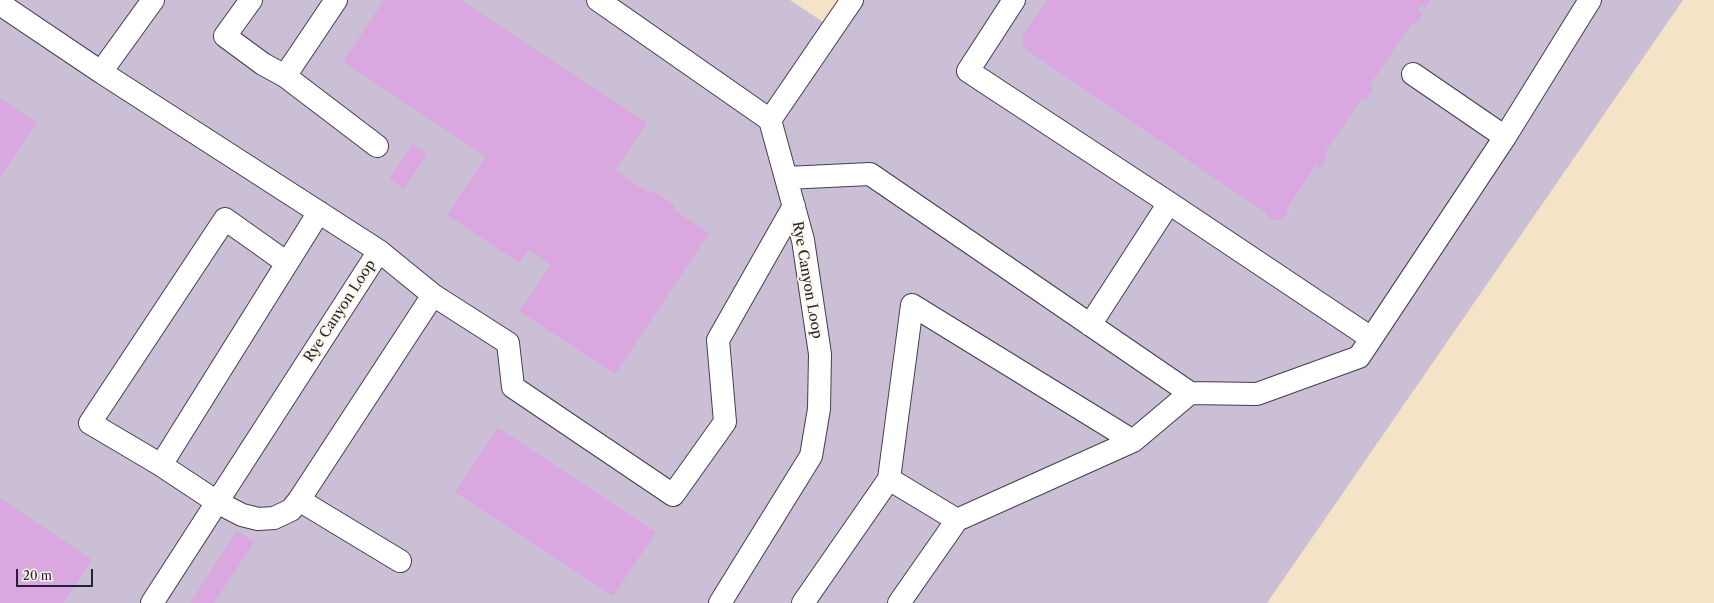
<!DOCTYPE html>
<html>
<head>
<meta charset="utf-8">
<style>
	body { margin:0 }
	#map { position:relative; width:1714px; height:603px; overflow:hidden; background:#f4e3c6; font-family:"Libre Caslon Text",serif }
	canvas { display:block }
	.scale { position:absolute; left:16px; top:569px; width:77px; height:18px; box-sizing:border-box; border:2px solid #22223b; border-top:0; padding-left:5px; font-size:12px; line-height:14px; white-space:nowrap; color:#22223b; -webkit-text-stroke:3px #fcf5e5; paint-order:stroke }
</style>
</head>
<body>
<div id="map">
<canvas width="1714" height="603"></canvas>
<div class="scale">20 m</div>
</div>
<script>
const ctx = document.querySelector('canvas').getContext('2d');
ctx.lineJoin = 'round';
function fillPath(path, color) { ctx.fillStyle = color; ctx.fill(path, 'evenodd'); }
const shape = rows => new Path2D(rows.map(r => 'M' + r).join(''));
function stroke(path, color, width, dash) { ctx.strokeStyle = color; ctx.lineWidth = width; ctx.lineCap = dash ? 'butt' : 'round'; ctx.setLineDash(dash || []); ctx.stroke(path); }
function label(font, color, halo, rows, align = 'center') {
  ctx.font = font + ' "Libre Caslon Text",serif'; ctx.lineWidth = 4; ctx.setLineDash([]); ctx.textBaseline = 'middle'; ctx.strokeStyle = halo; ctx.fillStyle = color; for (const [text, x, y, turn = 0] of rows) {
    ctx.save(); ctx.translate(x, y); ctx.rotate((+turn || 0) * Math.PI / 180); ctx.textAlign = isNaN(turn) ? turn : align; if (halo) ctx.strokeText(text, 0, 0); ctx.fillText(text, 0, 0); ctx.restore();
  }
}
const industrial = shape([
	[0,0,790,0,826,24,844,0,1683,0,1267,603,0,603]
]);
const building = shape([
	[384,0,461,0,647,123,615,170,649,193,651,190,675,205,673,209,709,233,615,374,519,311,551,265,528,250,519,263,447,215,486,157,343,62],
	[1047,0,1430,0,1425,8,1421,5,1418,10,1423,14,1415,25,1412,23,1369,86,1373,88,1365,100,1362,98,1324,154,1328,156,1320,168,1316,165,1286,210,1290,213,1280,220,1274,220,1267,217,1266,213,1028,51,1024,47,1022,36],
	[0,98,37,122,0,177],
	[412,144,427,154,404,189,389,179],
	[498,428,656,532,613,596,455,492],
	[0,498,92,560,63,603,0,603],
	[237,531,254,542,214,603,190,603]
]);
const minor = shape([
	[251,0,225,36,263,64,285,76,336,0],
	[598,0,770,120,803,240,820,354,819,409,811,456,720,603],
	[1014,0,968,71,1169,203],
	[0,4,101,72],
	[285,76,377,146],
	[770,120,852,0],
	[1505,137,1590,0],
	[786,178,870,174,1190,393,1257,394,1359,357,1505,137,1413,74],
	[379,251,433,295],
	[1090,325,1169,203,1371,338],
	[1133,441,912,305,889,479,957,520,1133,441,1190,393],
	[161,465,90,423,225,219,287,263],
	[299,500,291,510,274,518,258,519,242,515,217,502,161,465,319,212],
	[400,561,299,500,433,295,508,343,513,387,673,495,725,422,718,340,794,206],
	[152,603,379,251,101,72,153,0],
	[803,603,889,479],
	[899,603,957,520]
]);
const streetNames = [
	["Rye Canyon Loop",807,280,80],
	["Rye Canyon Loop",340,311,-57]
];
fillPath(industrial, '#cbbfd5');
fillPath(building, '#daa7e1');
stroke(minor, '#423f50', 24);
stroke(minor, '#fff', 22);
label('14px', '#22223b', '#fcf5e5', streetNames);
</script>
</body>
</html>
